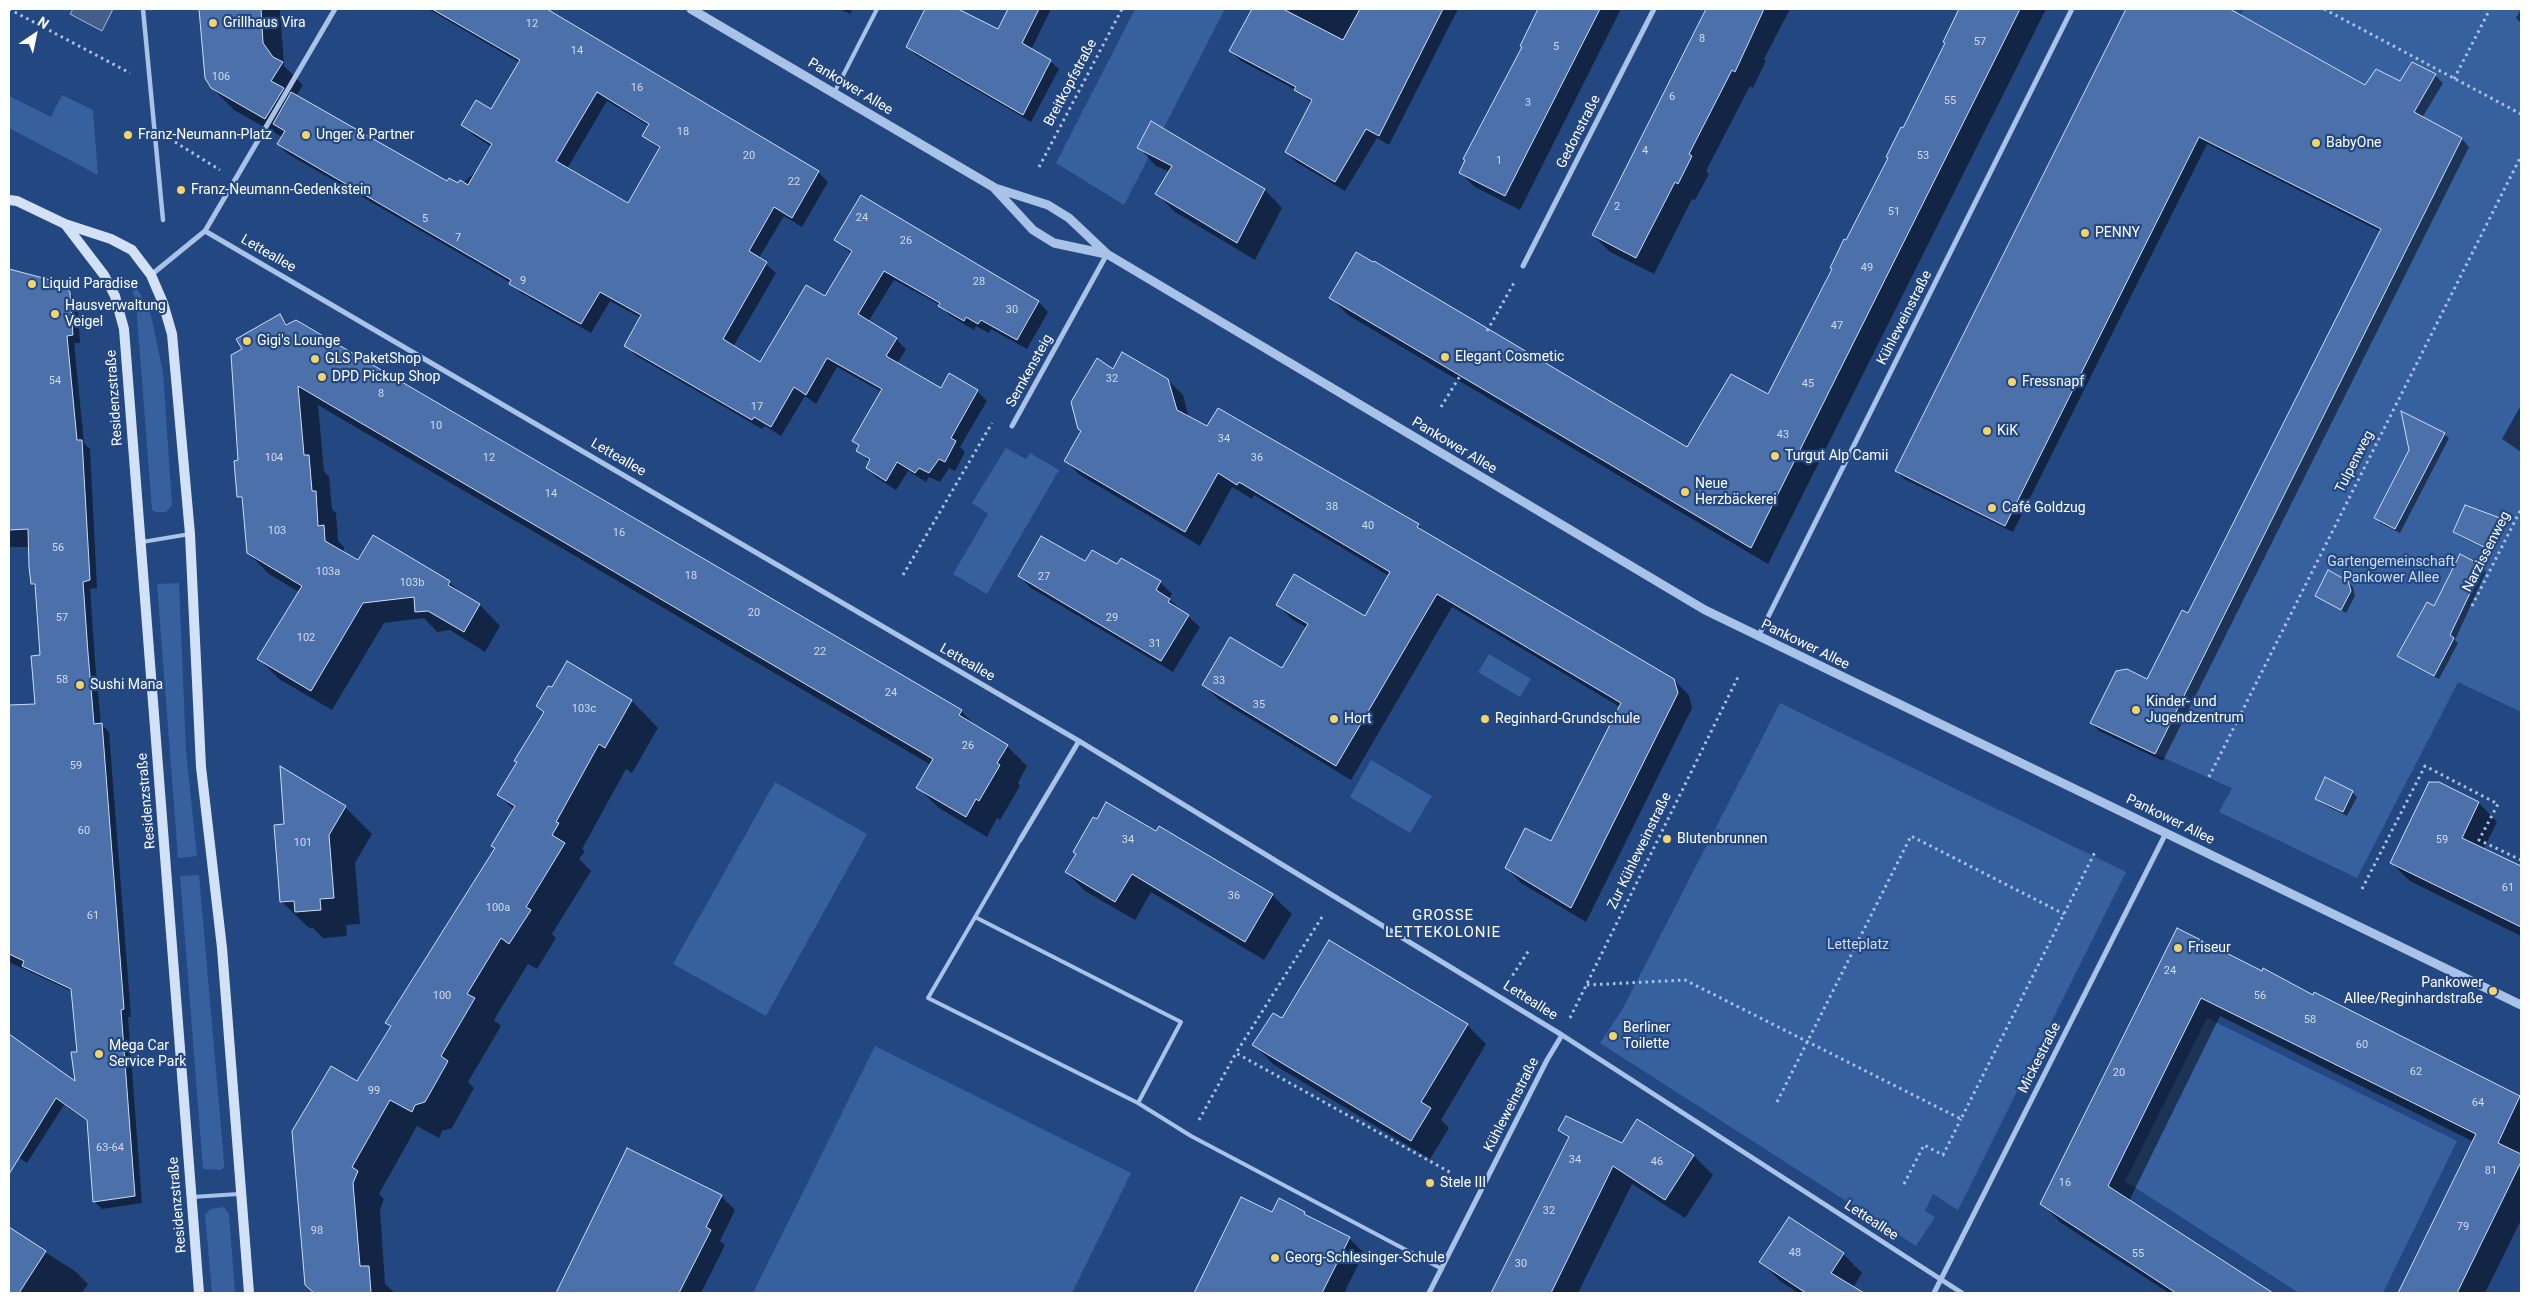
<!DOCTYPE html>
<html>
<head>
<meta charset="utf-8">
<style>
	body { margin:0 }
	#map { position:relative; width:2530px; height:1302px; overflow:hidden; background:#234781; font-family:Roboto,sans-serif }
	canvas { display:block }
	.frame { position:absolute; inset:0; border:10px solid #fff; pointer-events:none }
	.north { position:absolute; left:10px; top:10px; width:50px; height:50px; -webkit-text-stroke:4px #234781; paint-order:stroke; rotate:34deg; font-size:14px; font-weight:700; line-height:20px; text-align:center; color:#fff }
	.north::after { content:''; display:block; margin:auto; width:18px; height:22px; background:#fff; clip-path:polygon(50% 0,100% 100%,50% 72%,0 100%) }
</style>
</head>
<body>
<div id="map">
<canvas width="2530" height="1302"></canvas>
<div class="frame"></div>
<div class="north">N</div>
</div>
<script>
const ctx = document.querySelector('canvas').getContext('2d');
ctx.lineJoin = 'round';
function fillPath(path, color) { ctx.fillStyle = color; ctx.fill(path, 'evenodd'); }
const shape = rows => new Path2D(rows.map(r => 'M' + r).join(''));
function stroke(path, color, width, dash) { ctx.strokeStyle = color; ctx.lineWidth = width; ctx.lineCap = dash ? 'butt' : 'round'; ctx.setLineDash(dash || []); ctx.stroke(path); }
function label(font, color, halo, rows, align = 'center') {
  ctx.font = font + ' Roboto,sans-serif'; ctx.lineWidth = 4.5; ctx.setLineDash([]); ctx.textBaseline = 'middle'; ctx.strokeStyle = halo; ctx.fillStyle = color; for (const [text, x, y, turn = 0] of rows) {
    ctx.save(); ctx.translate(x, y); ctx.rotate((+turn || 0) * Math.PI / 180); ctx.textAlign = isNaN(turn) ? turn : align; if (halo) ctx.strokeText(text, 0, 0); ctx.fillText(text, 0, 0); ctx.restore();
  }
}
const green = shape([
	[1135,9,1225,9,1124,205,1056,163],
	[2244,9,2521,9,2521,712,2458,682,2357,878,2219,812,2232,788,2155,754,2462,139,2241,15],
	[62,95,93,110,98,175,9,128,9,96,51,117],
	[135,285,150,311,163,372,172,505,166,512,155,512,152,510,136,304,133,291],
	[1006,448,1026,459,1030,453,1059,470,987,594,953,574,988,514,972,503],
	[179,583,186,751,197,856,178,858,157,584],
	[1489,654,1531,679,1520,697,1478,672],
	[1780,703,2126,872,1958,1210,1933,1194,1925,1211,1935,1217,1916,1246,1600,1043,1622,1010],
	[1371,760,1432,796,1410,833,1350,797],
	[775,782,867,834,766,1016,673,964],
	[199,875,224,1162,224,1167,221,1170,203,1169,180,876],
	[2207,1018,2457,1141,2383,1293,2299,1293,2125,1181],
	[875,1046,1131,1173,1072,1293,753,1293],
	[224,1207,229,1214,235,1293,212,1293,205,1215,210,1209]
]);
const water = shape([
	[73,9,113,9,102,31,70,14,73,9]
]);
const shadow = shape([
	[201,9,280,9,284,66,303,85,296,96,447,183,463,183,480,168,492,147,473,135,463,125,492,110,520,63,428,9,548,9,818,172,828,182,802,227,784,216,759,258,776,273,733,347,761,363,825,298,852,254,835,240,861,197,1039,302,1048,312,1027,349,991,329,989,333,976,326,974,330,949,315,940,305,894,280,868,322,896,339,906,349,897,364,941,390,977,391,987,401,960,447,965,452,955,471,949,468,940,482,929,477,926,482,908,471,896,490,877,478,867,468,870,462,857,451,859,446,854,441,882,392,837,367,816,404,805,396,781,436,765,426,762,429,635,355,626,345,641,318,610,301,591,333,521,293,511,283,288,154,278,144,282,137,234,110,212,88,206,78],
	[607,101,649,126,643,136,660,149,628,205,567,169],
	[839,9,853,9,850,14],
	[927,9,956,9,999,31,1010,9,1051,9,1031,50,1050,61,1059,69,1031,122,916,55,907,47],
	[1253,9,1283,10,1458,9,1389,145,1377,138,1345,191,1296,162,1286,152,1312,103,1296,90,1241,61,1231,51],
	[1543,9,1621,9,1520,210,1475,187,1460,172],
	[1708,9,1790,9,1764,59,1766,61,1753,88,1750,86,1706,171,1709,174,1695,200,1692,199,1654,274,1610,252,1593,235],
	[1960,9,2046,9,1768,564,1348,315,1331,298,1687,449,1768,395,1946,43,1945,42],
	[2128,9,2137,9,2152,16,2156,9,2227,9,2366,87,2401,83,2435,75,2443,83,2422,118,2462,139,2469,147,2163,761,2099,731,2091,723,2147,681,2188,614,2381,232,2207,144,2013,532,1904,479,1896,471],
	[2521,9,2521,23,2516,18],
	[1152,122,1265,190,1282,208,1255,260,1175,212,1157,194,1170,172,1156,166,1139,148],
	[9,270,62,284,77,301,80,343,74,343,84,443,90,449,97,588,90,589,95,661,101,724,109,732,131,1017,128,1017,142,1203,102,1209,95,1202,89,1122,64,1105,27,1163,9,1151,9,1036,76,1083,79,1053,73,992,9,962,9,707,36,705,41,656,37,589,32,584,30,547,9,547],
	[280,316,289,325,961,711,979,729,1007,746,1027,766,1018,783,1020,786,1000,820,997,818,987,837,939,808,918,788,931,765,318,405,324,471,329,477,332,509,336,513,338,541,344,547,344,553,359,562,449,582,463,595,480,605,500,626,485,652,450,630,437,632,424,618,384,623,332,710,279,679,259,659,299,592,269,574,248,553,243,501,239,497,244,350],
	[1114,371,1168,380,1183,395,1189,418,1418,525,1427,534,1674,680,1689,695,1692,708,1586,922,1521,883,1506,868,1552,842,1620,707,1452,607,1351,780,1218,699,1204,685,1282,670,1307,628,1292,619,1277,605,1365,618,1389,576,1254,495,1252,499,1232,487,1200,546,1080,475,1065,460,1082,432,1079,429],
	[2521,405,2521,452,2502,439],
	[2444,434,2449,438,2400,533,2380,523,2376,518],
	[2477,509,2499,519,2504,523,2491,551,2459,536,2454,532],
	[1086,563,1117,566,1160,582,1172,594,1169,599,1200,627,1173,672,1031,588,1019,576],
	[2482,567,2486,572,2455,640,2458,643,2439,679,2404,660,2399,656,2435,608],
	[2348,582,2353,587,2355,596,2346,613,2316,595],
	[567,663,632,701,658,728,632,773,626,769,582,849,585,851,579,859,591,871,552,934,556,938,537,969,528,964,494,1020,501,1026,468,1082,474,1088,452,1128,442,1131,439,1138,417,1126,379,1194,384,1199,380,1210,385,1284,395,1293,315,1293,306,1285,358,1083,392,1028,387,1023,496,849,492,845,514,810,499,795,545,714,537,706,552,689],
	[2439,783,2479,803,2497,822,2483,850,2521,869,2521,936,2410,881,2391,863],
	[2352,792,2357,797,2347,816,2321,803,2316,799],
	[345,807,372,834,355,863,360,924,346,925,347,936,323,938,313,928,309,928,282,902,286,825],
	[1160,827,1272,895,1292,914,1264,960,1151,892,1135,920,1085,891,1066,872,1156,833],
	[2177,930,2521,1099,2521,1220,2485,1293,2400,1293,2474,1142,2220,1016,2129,1201,2271,1293,2169,1293,2061,1223,2042,1204],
	[1282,1020,1467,1025,1486,1044,1441,1120,1449,1128,1430,1159,1273,1064,1254,1045],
	[1638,1121,1694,1156,1713,1175,1685,1218,1632,1184,1578,1293,1492,1293,1569,1139,1559,1130,1622,1144],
	[627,1150,721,1196,735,1210,720,1241,725,1245,701,1293,557,1293],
	[1242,1198,1273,1214,1279,1200,1349,1238,1364,1253,1345,1291,1347,1293,1195,1293],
	[9,1229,76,1272,88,1284,82,1293,9,1293],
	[1843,1254,1862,1273,1853,1288,1862,1293,1798,1293,1780,1281,1761,1262]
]);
const building = shape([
	[199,9,261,9,263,43,273,57,283,62,271,81,284,88,265,119,211,88,205,78,199,9],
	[432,9,547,9,819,171,792,218,774,207,749,251,767,262,723,339,760,362,806,285,825,296,852,251,834,240,861,195,1039,301,1017,340,981,320,978,324,966,317,964,321,938,306,940,303,884,271,858,314,897,338,886,356,941,388,949,373,978,390,951,438,956,441,945,462,939,459,929,473,919,468,915,473,897,462,886,481,866,468,870,459,856,451,859,445,852,441,882,389,827,358,806,395,794,387,771,427,754,417,752,420,624,346,641,315,600,292,581,324,509,284,511,280,277,144,285,131,273,124,291,92,447,181,449,178,458,183,460,180,468,185,492,144,461,125,476,100,491,109,520,60,432,9],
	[597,92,649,124,642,136,660,147,628,203,556,161,597,92],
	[925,9,958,9,998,29,1008,9,1039,9,1022,43,1051,60,1023,115,906,47,925,9],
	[1252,9,1283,9,1343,40,1360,9,1443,9,1379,136,1366,129,1335,182,1285,152,1312,100,1294,90,1296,87,1229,51,1252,9],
	[1538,9,1600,9,1505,196,1459,173,1465,160,1463,159,1522,47,1520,46,1538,9],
	[1706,9,1764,9,1735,72,1732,70,1689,154,1692,156,1678,184,1675,182,1636,258,1592,235,1706,9],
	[1959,9,2020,9,1751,548,1329,298,1356,252,1373,262,1374,261,1687,447,1731,374,1768,394,1832,269,1830,268,1844,239,1846,240,1888,158,1886,157,1901,127,1903,128,1945,43,1943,42,1959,9],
	[2126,9,2230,9,2365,85,2376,69,2400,81,2412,62,2436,74,2414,112,2462,138,2155,754,2090,723,2116,671,2127,669,2147,679,2182,610,2188,613,2381,229,2199,137,2005,526,1895,471,2126,9],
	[1151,121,1265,189,1237,243,1155,194,1172,166,1137,148,1151,121],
	[9,269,62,283,70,292,73,335,67,336,77,440,82,440,90,580,83,582,88,653,94,724,102,723,124,1009,121,1010,135,1196,93,1202,87,1120,56,1098,9,1174,9,1034,75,1081,71,1052,77,1052,71,989,22,966,24,961,9,954,9,705,35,704,31,656,40,655,35,584,31,584,29,567,28,529,9,530,9,269],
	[280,314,286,325,296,320,962,710,959,715,1008,745,997,763,1000,765,979,801,976,799,966,817,916,788,933,759,298,386,304,455,309,455,312,491,316,491,318,526,324,525,325,541,358,560,373,535,450,581,448,585,480,604,464,632,428,611,415,612,414,597,363,603,311,691,257,659,302,586,247,553,242,497,237,497,234,461,238,460,231,355,242,349,236,339,280,314],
	[1122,352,1168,379,1177,410,1207,426,1218,408,1419,524,1417,527,1674,679,1678,693,1571,908,1505,868,1525,828,1551,841,1621,703,1437,594,1336,766,1202,685,1230,637,1282,668,1308,624,1276,605,1294,574,1365,616,1390,572,1239,482,1237,485,1218,473,1185,532,1064,461,1081,431,1078,429,1071,402,1097,358,1113,369,1122,352],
	[2401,411,2445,433,2395,529,2374,518,2409,450,2401,411],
	[2465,505,2500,518,2486,548,2453,532,2465,505],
	[1041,536,1085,561,1092,550,1117,564,1121,558,1161,581,1156,590,1170,599,1168,602,1189,615,1161,661,1018,576,1041,536],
	[2460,554,2483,566,2450,635,2454,638,2434,676,2397,656,2427,602,2434,606,2460,554],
	[2328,570,2348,581,2351,591,2341,610,2315,596,2328,570],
	[567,661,632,700,605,748,599,744,556,822,559,823,552,835,565,843,526,907,531,910,509,944,501,938,467,994,475,998,441,1056,448,1061,425,1102,415,1105,412,1112,390,1100,352,1167,358,1171,353,1183,360,1266,369,1266,371,1293,314,1293,305,1285,292,1131,331,1066,357,1081,391,1026,385,1023,495,848,491,846,515,806,497,795,517,762,514,761,544,712,536,706,548,686,552,687,567,661],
	[280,766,346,806,329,835,334,898,320,899,321,910,295,912,294,901,280,902,274,825,284,824,280,766],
	[2325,777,2353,791,2343,812,2315,799,2325,777],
	[2429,782,2439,782,2479,802,2462,838,2521,866,2521,927,2390,863,2429,782],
	[1106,802,1156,831,1159,826,1273,894,1245,942,1132,874,1115,902,1065,872,1076,854,1073,852,1093,817,1097,819,1106,802],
	[2177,928,2262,971,2263,968,2313,995,2314,992,2520,1096,2498,1143,2521,1154,2521,1162,2457,1293,2398,1293,2476,1134,2201,998,2108,1186,2273,1293,2176,1293,2040,1204,2177,928],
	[1329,940,1468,1024,1421,1102,1431,1108,1411,1141,1252,1045,1273,1013,1282,1018,1329,940],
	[1566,1116,1622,1143,1637,1119,1694,1155,1665,1200,1613,1166,1551,1293,1491,1293,1569,1137,1558,1130,1566,1116],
	[627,1148,722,1195,706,1227,711,1230,679,1293,556,1293,627,1148],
	[1241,1197,1272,1212,1279,1198,1305,1212,1304,1214,1350,1237,1322,1293,1194,1293,1241,1197],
	[1789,1217,1844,1253,1831,1273,1864,1293,1806,1293,1759,1262,1789,1217],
	[9,1227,46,1251,19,1293,9,1293,9,1227]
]);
const path = shape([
	[9,9,130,73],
	[2324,9,2521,114],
	[2454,79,2490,9],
	[175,142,220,170],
	[1039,167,1122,9],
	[1487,331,1515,281],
	[1441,407,1460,376],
	[903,575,992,423],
	[2472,606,2521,509],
	[2209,777,2521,156],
	[2362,889,2425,766,2498,804,2479,840,2521,860],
	[1322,917,1236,1053,1453,1174],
	[1509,981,1529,950],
	[1587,985,1685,980,1961,1119,2095,852],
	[1570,1018,1738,677],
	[1777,1102,1911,836,2064,914],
	[1199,1120,1236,1053],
	[1904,1184,1924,1145,1943,1155,1961,1119]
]);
const service = shape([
	[834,93,877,9],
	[142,542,190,534],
	[1020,840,928,998,1138,1103,1191,1136,1442,1269],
	[975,917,1181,1022,1138,1103],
	[192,1197,239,1194]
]);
const pedestrian = shape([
	[143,9,163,220]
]);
const minor = shape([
	[205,231,1079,741,1562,1035,1962,1293],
	[1523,266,1654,9],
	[151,275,205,231,335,9],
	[1012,426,1107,254],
	[1758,637,2072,9],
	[1020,840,1079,741],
	[1429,1293,1547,1060,1562,1035],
	[1934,1293,2166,833]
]);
const tertiary = shape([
	[691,9,995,188,1048,205,1069,218,1107,254,1705,610,2521,1005],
	[995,189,1033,230,1054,243,1106,254]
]);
const secondary = shape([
	[9,200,17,201,65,224,111,239,132,250,151,275,163,303,172,334,190,534,201,767,222,948,249,1293],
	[65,224,104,275,115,296,124,329,199,1293]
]);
const markers = [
	[213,23,5,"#f3d36c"],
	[128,135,5,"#f3d36c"],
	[306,135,5,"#f3d36c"],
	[2316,143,5,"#f3d36c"],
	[181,190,5,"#f3d36c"],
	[2085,233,5,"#f3d36c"],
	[32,284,5,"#f3d36c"],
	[55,314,5,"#f3d36c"],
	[247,341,5,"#f3d36c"],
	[1445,357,5,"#f3d36c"],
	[315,359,5,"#f3d36c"],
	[322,377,5,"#f3d36c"],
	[2012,382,5,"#f3d36c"],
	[1987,431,5,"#f3d36c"],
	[1775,456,5,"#f3d36c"],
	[1685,492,5,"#f3d36c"],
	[1992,508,5,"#f3d36c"],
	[80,685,5,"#f3d36c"],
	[2136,710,5,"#f3d36c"],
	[1334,719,5,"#f3d36c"],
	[1485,719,5,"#f3d36c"],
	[1667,839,5,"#f3d36c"],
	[2178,948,5,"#f3d36c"],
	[2493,991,5,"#f3d36c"],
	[1613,1036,5,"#f3d36c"],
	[99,1054,5,"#f3d36c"],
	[1430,1183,5,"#f3d36c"],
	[1275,1258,5,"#f3d36c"]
];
const numberNames = [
	["12",532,24],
	["8",1702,39],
	["57",1980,42],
	["5",1556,47],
	["14",577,51],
	["106",221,77],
	["16",637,88],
	["6",1672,97],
	["55",1950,101],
	["3",1528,103],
	["18",683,132],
	["4",1645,151],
	["20",749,156],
	["53",1923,156],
	["1",1499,161],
	["22",794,182],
	["2",1617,207],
	["51",1894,212],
	["24",862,218],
	["5",425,219],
	["7",458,238],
	["26",906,241],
	["49",1867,268],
	["9",523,281],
	["28",979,282],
	["30",1012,310],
	["47",1837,326],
	["32",1112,379],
	["54",55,381],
	["45",1808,384],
	["8",381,394],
	["17",757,407],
	["10",436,426],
	["43",1783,435],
	["34",1224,439],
	["104",274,458],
	["12",489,458],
	["36",1257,458],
	["14",551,494],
	["38",1332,507],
	["40",1368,526],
	["103",277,531],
	["16",619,533],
	["56",58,548],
	["103a",328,572],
	["18",691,576],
	["27",1044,577],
	["103b",412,583],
	["20",754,613],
	["57",62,618],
	["29",1112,618],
	["102",306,638],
	["31",1155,644],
	["22",820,652],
	["58",62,680],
	["33",1219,681],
	["24",891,693],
	["35",1259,705],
	["103c",584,709],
	["26",968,746],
	["59",76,766],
	["60",84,831],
	["34",1128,840],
	["59",2442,840],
	["101",303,843],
	["61",2508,888],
	["36",1234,896],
	["100a",498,908],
	["61",93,916],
	["24",2170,971],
	["100",442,996],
	["56",2260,996],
	["58",2310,1020],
	["60",2362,1045],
	["62",2416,1072],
	["20",2119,1073],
	["99",374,1091],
	["64",2478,1103],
	["63-64",110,1148],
	["34",1575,1160],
	["46",1657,1162],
	["81",2491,1171],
	["16",2065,1183],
	["32",1549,1211],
	["79",2463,1227],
	["98",317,1231],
	["48",1795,1253],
	["55",2138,1254],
	["30",1521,1264]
];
const poiNames = [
	["Grillhaus Vira",223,23],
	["Franz-Neumann-Platz",138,135],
	["Unger & Partner",316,135],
	["BabyOne",2326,143],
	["Franz-Neumann-Gedenkstein",191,190],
	["PENNY",2095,233],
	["Liquid Paradise",42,284],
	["Hausverwaltung",65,306],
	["Veigel",65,322],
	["Gigi's Lounge",257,341],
	["Elegant Cosmetic",1455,357],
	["GLS PaketShop",325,359],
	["DPD Pickup Shop",332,377],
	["Fressnapf",2022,382],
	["KiK",1997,431],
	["Turgut Alp Camii",1785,456],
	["Neue",1695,484],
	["Herzbäckerei",1695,500],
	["Café Goldzug",2002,508],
	["Sushi Mana",90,685],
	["Kinder- und",2146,702],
	["Jugendzentrum",2146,718],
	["Hort",1344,719],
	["Reginhard-Grundschule",1495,719],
	["Blutenbrunnen",1677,839],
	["Friseur",2188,948],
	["Pankower",2483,983,"right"],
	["Allee/Reginhardstraße",2483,999,"right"],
	["Berliner",1623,1028],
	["Toilette",1623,1044],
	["Mega Car",109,1046],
	["Service Park",109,1062],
	["Stele III",1440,1183],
	["Georg-Schlesinger-Schule",1285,1258]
];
const streetNames = [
	["Breitkopfstraße",1071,83,-62],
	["Pankower Allee",850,87,31],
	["Gedonstraße",1579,132,-63],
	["Letteallee",268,254,30],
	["Kühleweinstraße",1905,318,-63],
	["Semkensteig",1030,371,-61],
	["Residenzstraße",115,398,-94],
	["Pankower Allee",1454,446,31],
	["Letteallee",618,458,30],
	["Tulpenweg",2355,462,-63],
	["Narzissenweg",2487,552,-63],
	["Pankower Allee",1805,645,26],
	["Letteallee",967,663,30],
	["Residenzstraße",147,801,-95],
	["Pankower Allee",2170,820,26],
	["Zur Kühleweinstraße",1640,851,-64],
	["Letteallee",1530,1001,32],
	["Mickestraße",2040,1058,-63],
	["Kühleweinstraße",1512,1105,-63],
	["Residenzstraße",178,1205,-95],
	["Letteallee",1871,1221,33]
];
const parkNames = [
	["Gartengemeinschaft",2391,562],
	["Pankower Allee",2391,578],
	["Letteplatz",1858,945]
];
const neighbourhoodNames = [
	["GROSSE",1443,916],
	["LETTEKOLONIE",1443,933]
];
fillPath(green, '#37609f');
fillPath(water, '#445e89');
stroke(water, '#9dbce8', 1);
fillPath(shadow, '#0007');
fillPath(building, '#4b70aa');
stroke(building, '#cdddf6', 1);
stroke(path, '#a9c2e7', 3, [2.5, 4]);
stroke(service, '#a9c2e7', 4);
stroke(pedestrian, '#a9c2e7', 4.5);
stroke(minor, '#a9c2e7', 5);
stroke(tertiary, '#a9c2e7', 9);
stroke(secondary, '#d3e1f6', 10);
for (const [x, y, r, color] of markers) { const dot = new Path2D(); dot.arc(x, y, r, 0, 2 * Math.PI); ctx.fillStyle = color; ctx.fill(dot); stroke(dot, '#234781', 2); }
label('11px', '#d2dbea', null, numberNames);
label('14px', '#fff', '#234781', poiNames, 'left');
label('14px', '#fff', '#234781', streetNames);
label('14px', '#cdddf6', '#234781', parkNames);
ctx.letterSpacing = '1px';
label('15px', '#fff', '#234781', neighbourhoodNames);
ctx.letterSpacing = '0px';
</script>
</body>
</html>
